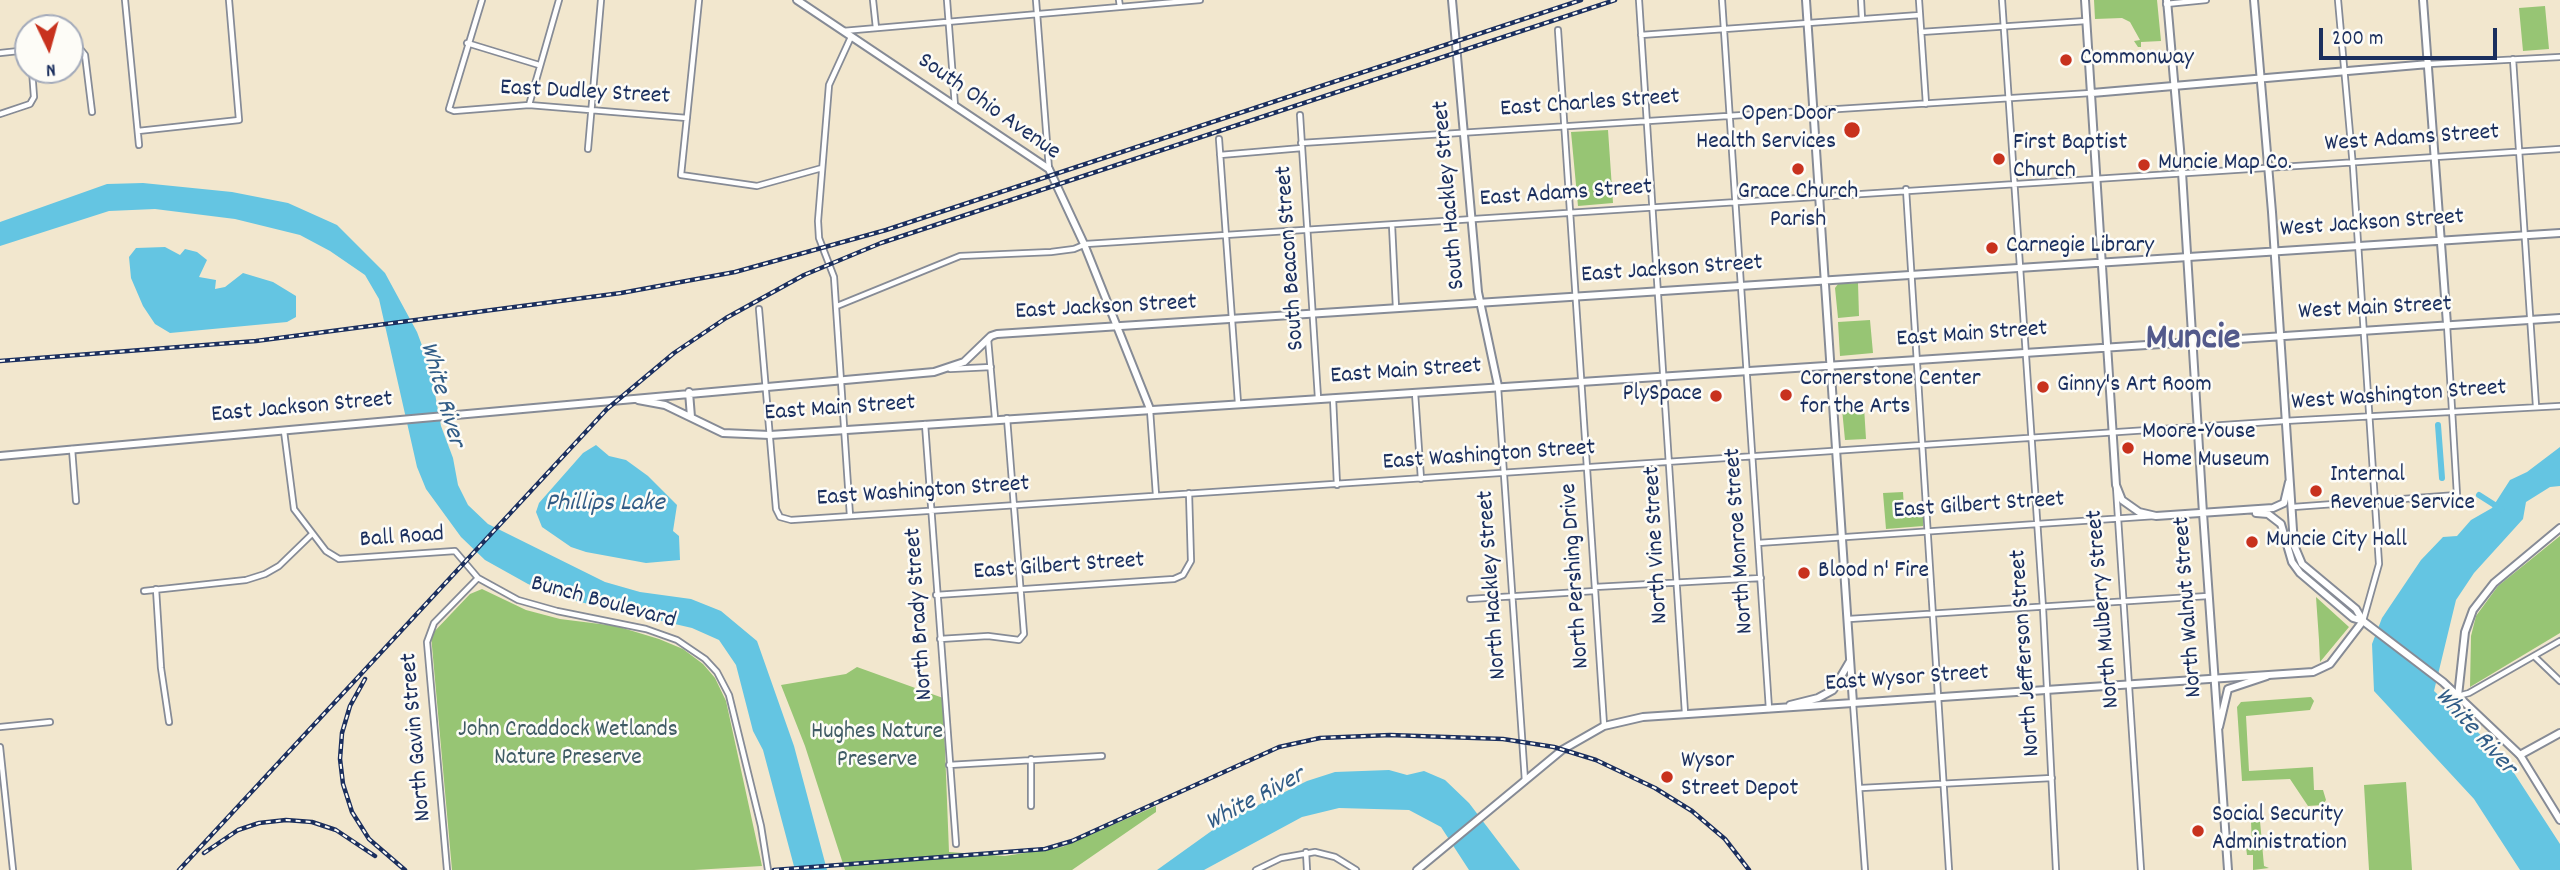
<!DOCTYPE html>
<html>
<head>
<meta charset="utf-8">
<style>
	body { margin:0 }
	#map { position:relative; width:2560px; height:870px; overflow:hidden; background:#f2e7ce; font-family:Dekko,sans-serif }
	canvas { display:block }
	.north { position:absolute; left:14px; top:14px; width:70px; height:70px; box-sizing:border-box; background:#fdfcf7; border:2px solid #a3aaba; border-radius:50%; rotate:175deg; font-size:19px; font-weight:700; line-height:28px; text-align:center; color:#1b2f5e }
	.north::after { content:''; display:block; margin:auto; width:24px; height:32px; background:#c8321e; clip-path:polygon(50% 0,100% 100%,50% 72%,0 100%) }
	.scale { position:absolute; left:2319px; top:28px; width:178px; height:32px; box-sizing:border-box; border:4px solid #1b2f5e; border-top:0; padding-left:9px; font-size:21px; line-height:24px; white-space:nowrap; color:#1b2f5e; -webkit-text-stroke:5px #fdfcf7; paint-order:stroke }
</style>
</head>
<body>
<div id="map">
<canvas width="2560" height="870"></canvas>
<div class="north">N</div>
<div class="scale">200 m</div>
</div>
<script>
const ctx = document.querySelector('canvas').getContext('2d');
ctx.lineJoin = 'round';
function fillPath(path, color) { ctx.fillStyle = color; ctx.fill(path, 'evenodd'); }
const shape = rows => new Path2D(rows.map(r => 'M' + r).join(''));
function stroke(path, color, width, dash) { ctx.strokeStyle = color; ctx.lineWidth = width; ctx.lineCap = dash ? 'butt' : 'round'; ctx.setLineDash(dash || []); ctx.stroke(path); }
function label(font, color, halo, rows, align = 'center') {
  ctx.font = font + ' Dekko,sans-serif'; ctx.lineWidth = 5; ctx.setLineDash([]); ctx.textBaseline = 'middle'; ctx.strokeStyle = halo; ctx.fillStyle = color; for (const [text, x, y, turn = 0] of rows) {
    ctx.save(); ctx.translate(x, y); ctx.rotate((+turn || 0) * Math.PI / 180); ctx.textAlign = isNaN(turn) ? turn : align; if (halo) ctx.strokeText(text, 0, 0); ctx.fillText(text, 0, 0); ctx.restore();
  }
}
const green = shape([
	[2094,0,2157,0,2161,41,2141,42,2141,47,2138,47,2134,41,2140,40,2130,22,2122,18,2095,19],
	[2545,6,2549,49,2523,51,2519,8],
	[1608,130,1613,203,1578,206,1571,132],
	[1858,283,1859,316,1838,318,1835,288,1838,284],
	[1870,320,1873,353,1840,356,1838,322],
	[1864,407,1866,439,1845,440,1842,409],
	[1903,492,1904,507,1924,506,1923,526,1886,529,1883,493],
	[2560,536,2560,633,2470,687,2471,636,2476,616,2498,586],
	[482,589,526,610,560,619,616,626,659,639,683,649,703,664,715,678,726,701,762,866,694,870,452,870,431,635,470,594],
	[2316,597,2349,627,2320,662,2319,640],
	[857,667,943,698,949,852,1005,856,1062,847,1156,806,1156,812,1072,870,845,870,805,746,781,685,846,674],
	[2311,697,2314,701,2310,710,2246,716,2249,771,2313,767,2314,790,2323,790,2326,800,2323,805,2308,806,2290,779,2242,781,2237,707,2241,702],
	[2406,782,2412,870,2369,870,2364,785],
	[2265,818,2260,821,2264,866,2269,868,2253,870,2253,855,2247,855,2246,847,2252,846,2251,821,2246,819]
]);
const water = shape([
	[143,183,232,192,288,203,337,225,385,273,417,332,430,367,441,426,453,458,458,485,468,505,488,524,605,582,640,592,691,599,721,611,757,641,794,746,827,870,795,870,763,750,753,731,736,665,719,640,692,628,563,598,528,584,485,560,461,537,426,489,417,467,379,299,365,275,330,251,300,235,235,219,155,209,109,211,0,246,0,222,107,184],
	[165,247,180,255,185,249,197,252,207,260,199,277,216,280,215,289,225,287,243,273,273,282,296,296,296,317,287,322,170,333,155,324,143,306,131,278,129,257,136,248],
	[596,445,609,456,626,460,648,476,677,505,673,531,679,536,680,560,646,563,586,552,571,547,542,527,536,512,539,503,583,453],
	[2560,447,2560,486,2550,487,2526,502,2523,519,2474,573,2456,600,2434,691,2503,756,2560,844,2560,870,2520,870,2474,799,2374,691,2372,644,2382,618,2421,560,2443,537,2457,536,2471,520,2492,508,2510,480,2527,472],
	[1389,770,1407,775,1424,771,1445,780,1469,803,1520,870,1469,870,1441,827,1409,810,1339,808,1302,817,1204,870,1157,870,1224,822,1307,781,1335,772]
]);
const canal = shape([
	[2438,425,2442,478],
	[2479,495,2501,509]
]);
const minor = shape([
	[125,0,139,145],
	[482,0,449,109,454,111,529,105,687,118],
	[699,0,681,175,757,186,822,168],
	[873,0,876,28],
	[947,0,955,106],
	[1036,0,1049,169],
	[1119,0,1120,7],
	[1639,0,1685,713],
	[1722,0,1769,709],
	[1861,0,1862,19],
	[1919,0,1926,104],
	[2002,0,2043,608,2056,870],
	[2338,0,2353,167,2379,564,2363,621],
	[2166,4,2206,0],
	[1558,30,1604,725],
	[843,31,1200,0],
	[1921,32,2086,21],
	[1641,35,1920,15],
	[467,43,539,65],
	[70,47,81,50,85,55,92,112],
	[0,53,28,50],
	[2513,59,2536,406],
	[2429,64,2560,57],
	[529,105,559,0],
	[0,114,30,104,34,97,32,70],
	[1300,115,1318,398],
	[138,131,239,120,229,0],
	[1219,139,1238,403],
	[1301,143,2091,93],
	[588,149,601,0],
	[1220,155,1302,148],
	[1906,189,1949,870],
	[1392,225,1396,308],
	[837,306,960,256,1051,252,1074,249,1086,244,2560,149],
	[759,309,776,509,780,517,791,520,2284,421,2560,406],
	[988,339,995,418],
	[950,369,991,367],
	[1498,387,1525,781],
	[1415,393,1421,479],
	[1333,398,1337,485],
	[1150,410,1156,495],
	[925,424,956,844],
	[284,431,294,509,326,551,339,559,455,551,478,578,518,600,557,611,646,629,677,640,705,659,717,672,729,695,761,826,768,870],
	[72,449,76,501],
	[2116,487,2141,870],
	[2293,507,2457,495,2447,325],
	[850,516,834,277,819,238,818,221,829,85,851,37],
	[1758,543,2155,516],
	[1595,587,1761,578],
	[156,589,161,668,169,722],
	[144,591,246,580,265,574,279,566,312,534],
	[936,595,1174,579,1183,575,1191,561,1189,493],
	[1470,599,1595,591],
	[1849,619,2208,596],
	[940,639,988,636,1019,640,1024,634,1007,418],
	[2535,657,2560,681],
	[2458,696,2469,693,2560,641],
	[1853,703,1865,870],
	[0,727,50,722],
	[0,747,13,870],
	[1031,759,1031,806],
	[949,765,1102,756],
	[1861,788,2052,778],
	[1306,852,1307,870],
	[447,870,427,642,434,623,478,578],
	[1256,870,1281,858,1315,852,1335,857,1356,870]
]);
const tertiary = shape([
	[797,0,1049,169,1084,244,1150,409],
	[1452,0,1478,292,1498,386],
	[2167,0,2182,172,2203,513],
	[2458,696,2465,632,2473,610,2494,583,2560,528],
	[1853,703,2313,672,2330,664,2363,621],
	[2520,755,2560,733]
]);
const secondary = shape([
	[2085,0,2116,485,2122,500,2139,512,2156,516,2273,508,2284,503,2289,482],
	[2254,0,2272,212,2294,545,2302,564,2356,609,2363,621],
	[2423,0,2447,324],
	[2092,93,2429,64],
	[689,392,691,417],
	[638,400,665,405,723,433,770,435,2560,318],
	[0,456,934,372,964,362,991,336,997,334,2560,233],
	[2203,513,2228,870],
	[2256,513,2268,514,2281,524,2292,562,2300,573,2353,618,2363,621,2443,682,2520,755,2560,820],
	[1790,705,1818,698,1833,690,1850,661],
	[2219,727,2228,689,2267,676],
	[1417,870,1562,750,1604,726,1643,717,1853,703,1806,0]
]);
const rail = shape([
	[0,361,256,341,621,293,735,272,886,230,1581,0],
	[365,679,350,706,342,733,340,759,343,784,352,812,369,839,405,870],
	[204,853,238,830,259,823,286,820,312,822,336,830,375,856],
	[179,870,607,409,674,353,726,318,804,275,881,243,1615,0],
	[774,870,1045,849,1072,841,1279,747,1320,738,1390,735,1503,739,1554,747,1596,760,1655,788,1692,811,1725,839,1749,870]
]);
const markers = [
	[2066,60,7,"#c8321e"],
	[1852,130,9,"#c8321e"],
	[1999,159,7,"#c8321e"],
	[2144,165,7,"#c8321e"],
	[1798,169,7,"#c8321e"],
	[1992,248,7,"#c8321e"],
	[2043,387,7,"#c8321e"],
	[1786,395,7,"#c8321e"],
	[1716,396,7,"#c8321e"],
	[2128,448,7,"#c8321e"],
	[2316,491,7,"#c8321e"],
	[2252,542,7,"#c8321e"],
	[1804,573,7,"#c8321e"],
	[1667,777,7,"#c8321e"],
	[2198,831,7,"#c8321e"]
];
const poiNames = [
	["Commonway",2080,60],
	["Open Door",1836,116,"right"],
	["Health Services",1836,144,"right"],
	["First Baptist",2013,145],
	["Church",2013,173],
	["Muncie Map Co.",2158,165],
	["Grace Church",1798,194,"center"],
	["Parish",1798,222,"center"],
	["Carnegie Library",2006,248],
	["Cornerstone Center",1800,381],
	["for the Arts",1800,409],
	["Ginny's Art Room",2057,387],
	["PlySpace",1702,396,"right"],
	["Moore-Youse",2142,434],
	["Home Museum",2142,462],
	["Internal",2330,477],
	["Revenue Service",2330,505],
	["Muncie City Hall",2266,542],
	["Blood n' Fire",1818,573],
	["Wysor",1681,763],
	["Street Depot",1681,791],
	["Social Security",2212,817],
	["Administration",2212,845]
];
const streetNames = [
	["East Dudley Street",585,94,3],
	["East Charles Street",1590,105,-4],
	["South Ohio Avenue",988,108,35],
	["West Adams Street",2412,140,-4],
	["South Hackley Street",1451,195,-95],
	["East Adams Street",1566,195,-4],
	["West Jackson Street",2372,225,-4],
	["South Beacon Street",1292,258,-94],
	["East Jackson Street",1672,271,-4],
	["East Jackson Street",1106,309,-3],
	["West Main Street",2375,310,-3],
	["East Main Street",1972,336,-4],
	["East Main Street",1406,373,-4],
	["West Washington Street",2399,397,-4],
	["East Jackson Street",302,409,-5],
	["East Main Street",840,410,-4],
	["East Washington Street",1489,457,-4],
	["East Washington Street",923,493,-4],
	["East Gilbert Street",1979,507,-4],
	["Ball Road",402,539,-4],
	["North Monroe Street",1741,541,-94],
	["North Vine Street",1658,545,-93],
	["East Gilbert Street",1059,568,-4],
	["North Pershing Drive",1577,576,-94],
	["North Hackley Street",1494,585,-94],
	["Bunch Boulevard",603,604,15],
	["North Walnut Street",2190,607,-94],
	["North Mulberry Street",2105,609,-95],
	["North Brady Street",921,614,-94],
	["North Jefferson Street",2027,653,-94],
	["East Wysor Street",1907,680,-4],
	["North Gavin Street",418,737,-95]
];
const parkNames = [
	["John Craddock Wetlands",568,732],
	["Nature Preserve",568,760],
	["Hughes Nature",877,734],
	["Preserve",877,762]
];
const waterNames = [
	["White River",440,395,74],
	["Phillips Lake",605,505],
	["White River",2474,733,48],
	["White River",1256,801,-28]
];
const townNames = [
	["Muncie",2193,342]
];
fillPath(green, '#97c574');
fillPath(water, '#64c5e2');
stroke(canal, '#64c5e2', 6);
stroke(minor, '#868b96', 8);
stroke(tertiary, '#868b96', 10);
stroke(secondary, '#868b96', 10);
stroke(minor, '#fff', 4.5);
stroke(tertiary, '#fff', 6);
stroke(secondary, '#fff', 6);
stroke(rail, '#1b2f5e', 4.5);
stroke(rail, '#fdfcf7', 2, [5]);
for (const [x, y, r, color] of markers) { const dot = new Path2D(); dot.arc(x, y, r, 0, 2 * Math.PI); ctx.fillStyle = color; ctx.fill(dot); stroke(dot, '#fdfcf7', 2.5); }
label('24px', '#1b2f5e', '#fdfcf7', poiNames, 'left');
label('24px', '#1b2f5e', '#fdfcf7', streetNames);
label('24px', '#405c65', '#fdfcf7', parkNames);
label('italic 26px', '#315c86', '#fdfcf7', waterNames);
label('bold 38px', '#535a8b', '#fdfcf7', townNames);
</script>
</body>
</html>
